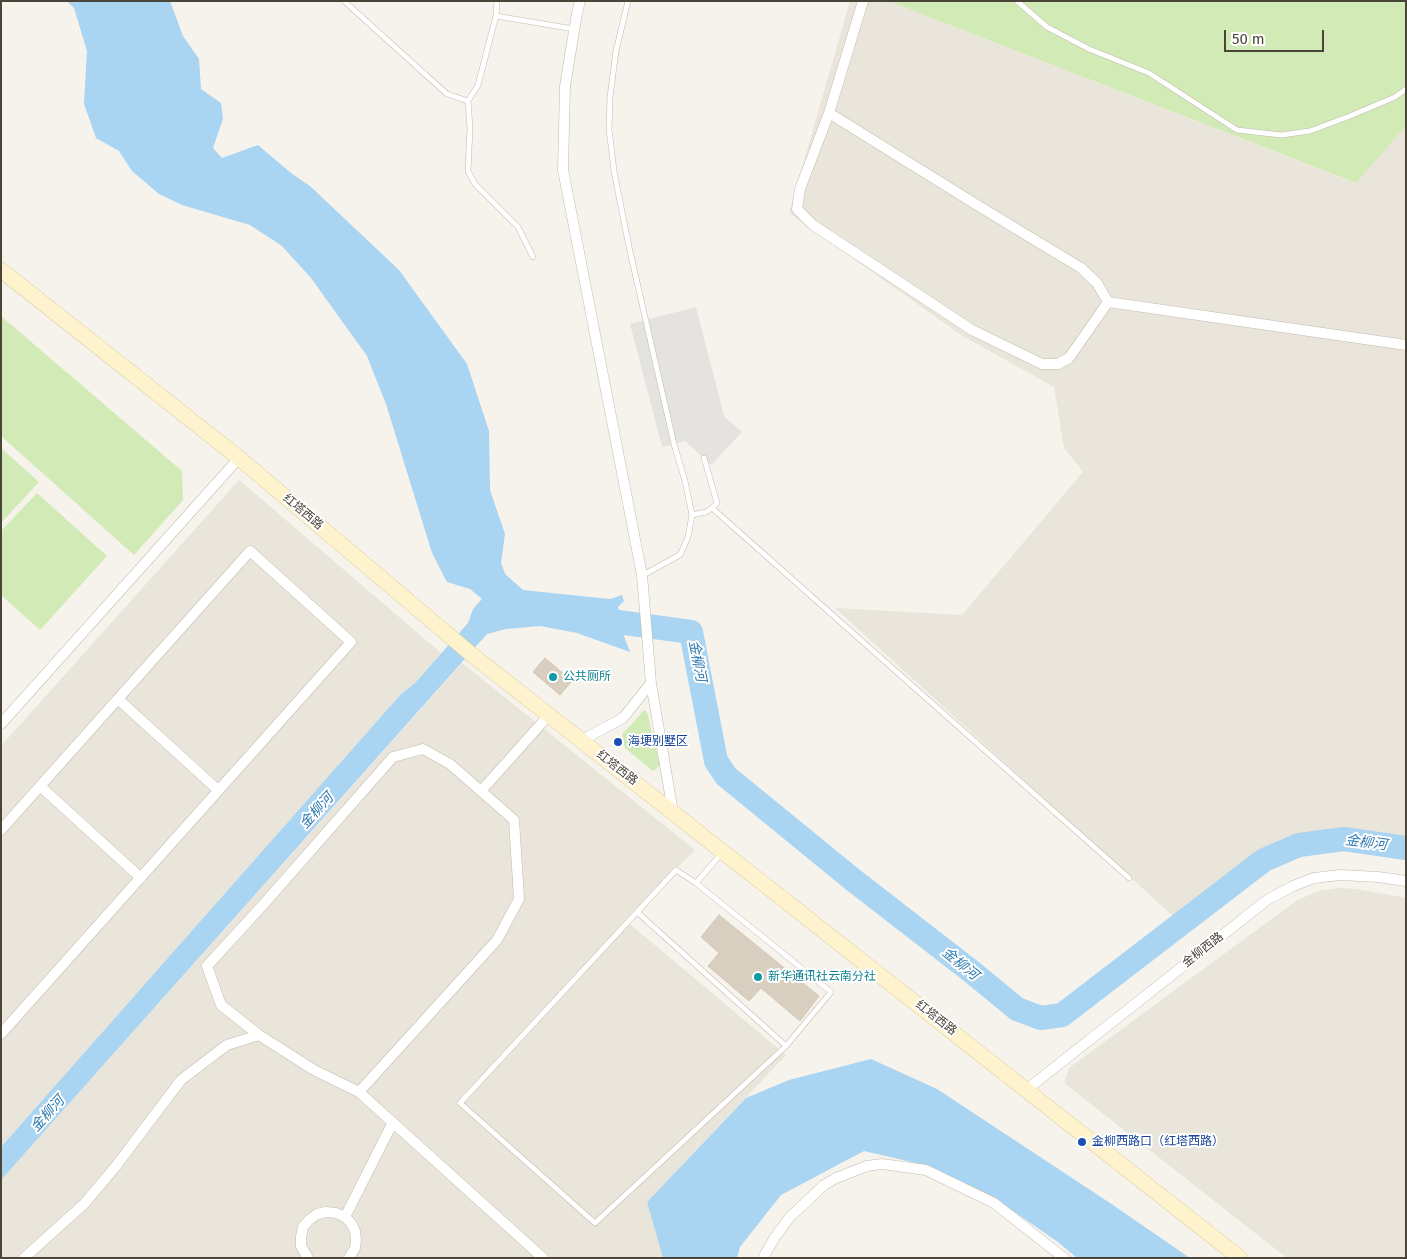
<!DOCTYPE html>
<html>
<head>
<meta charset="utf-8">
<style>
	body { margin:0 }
	#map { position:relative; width:1407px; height:1259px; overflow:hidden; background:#f6f3ec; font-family:"Fira Sans",sans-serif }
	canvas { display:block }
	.frame { position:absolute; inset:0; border:2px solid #4b4439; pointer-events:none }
	.scale { position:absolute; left:1224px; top:30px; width:100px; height:22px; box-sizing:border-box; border:2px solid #4b4439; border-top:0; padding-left:6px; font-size:15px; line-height:18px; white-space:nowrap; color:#4b4439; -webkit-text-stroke:4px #fff; paint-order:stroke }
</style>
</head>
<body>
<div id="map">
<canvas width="1407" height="1259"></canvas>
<div class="frame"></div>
<div class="scale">50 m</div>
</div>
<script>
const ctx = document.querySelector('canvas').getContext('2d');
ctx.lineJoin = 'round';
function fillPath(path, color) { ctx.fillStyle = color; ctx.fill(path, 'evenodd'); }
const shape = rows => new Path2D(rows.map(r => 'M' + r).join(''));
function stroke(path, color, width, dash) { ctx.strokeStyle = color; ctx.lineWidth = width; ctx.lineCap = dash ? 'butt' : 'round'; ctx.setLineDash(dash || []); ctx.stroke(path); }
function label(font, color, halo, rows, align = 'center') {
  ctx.font = font + ' "Fira Sans","Noto Sans SC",sans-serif'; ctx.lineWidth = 4; ctx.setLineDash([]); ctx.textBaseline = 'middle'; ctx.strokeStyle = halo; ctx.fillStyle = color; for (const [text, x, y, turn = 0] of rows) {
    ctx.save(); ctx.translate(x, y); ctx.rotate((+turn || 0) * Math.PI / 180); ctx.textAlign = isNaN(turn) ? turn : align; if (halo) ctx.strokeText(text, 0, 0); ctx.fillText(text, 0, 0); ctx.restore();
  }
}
const residential = shape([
	[850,1,888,1,1355,183,1406,126,1406,837,1350,829,1310,832,1262,849,1175,918,835,608,962,615,1083,472,1064,448,1054,387,961,335,789,213],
	[239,480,441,653,415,683,401,694,1,1147,1,746],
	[462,663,695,850,625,920,786,1055,647,1202,663,1258,1,1258,1,1180],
	[1338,888,1357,889,1406,898,1406,1258,1287,1258,1064,1083,1069,1068,1296,901,1318,891]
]);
const green = shape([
	[888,1,1406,1,1406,126,1356,183],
	[1,316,182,471,183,500,134,555,1,436],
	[1,448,39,482,1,523],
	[37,493,107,556,40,630,1,595,1,531],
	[644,710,647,712,660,766,653,771,625,748,622,734,630,726]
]);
const parking = shape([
	[696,307,724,416,742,432,711,465,685,441,662,447,630,324]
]);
const water = shape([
	[67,1,170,1,183,36,199,59,201,89,221,103,223,119,213,148,222,158,258,145,291,173,310,186,399,270,467,364,489,431,490,490,505,534,501,563,505,574,523,590,610,599,622,595,624,601,618,607,622,631,630,652,577,633,540,626,506,629,487,634,1,1180,1,1147,401,694,415,683,468,623,473,609,482,599,470,589,447,582,432,553,386,404,367,356,311,278,282,246,250,225,182,205,159,194,132,171,119,151,96,138,84,104,87,51,74,8],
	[871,1059,937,1089,1110,1203,1190,1258,1077,1258,1058,1242,994,1198,929,1166,864,1151,781,1195,740,1247,737,1258,663,1258,647,1202,746,1098,789,1080]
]);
const river = shape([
	[589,618,691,632,716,761,726,776,852,879,972,972,1017,1009,1041,1018,1062,1015,1264,860,1299,845,1344,839,1406,848]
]);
const building = shape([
	[545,658,572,681,560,695,533,672,545,658],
	[719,915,819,996,800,1021,761,988,749,1001,708,966,719,953,701,937,719,915]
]);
const lane = shape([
	[344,1,447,94,468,101],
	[497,1,496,16,478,85,468,101,470,128,468,171,475,184,518,227,533,257],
	[628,1,616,51,610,97,609,129,614,171,629,247,674,444,685,481,692,515,688,537,680,555,643,575],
	[1017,1,1047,27,1089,49,1149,73,1237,130,1281,135,1310,131,1350,116,1395,97,1406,89],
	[496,16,574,29],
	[712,508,1129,878],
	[692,515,706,512,712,508,717,503,704,458],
	[676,870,696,883,831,992,786,1046,595,1223,460,1103,676,870],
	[696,883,721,854],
	[637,912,786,1046]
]);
const street = shape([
	[580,1,577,13,565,86,563,170,642,575,651,683,673,812],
	[829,113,977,205,1081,268,1097,283,1108,302,1069,358,1058,364,1042,364,972,330,813,225,797,209,800,189,829,113,863,1],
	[1108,302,1406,345],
	[118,699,218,790],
	[1,724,239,458],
	[582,740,623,718,651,683],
	[40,786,141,878],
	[481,791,549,715],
	[1,830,250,551,351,642,1,1034],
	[259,1035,221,1005,207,966,262,906,393,757,423,749,450,764,514,820,519,899,497,940,359,1092],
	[1026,1090,1267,900,1293,886,1314,878,1340,875,1378,877,1406,881],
	[345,1217,393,1122],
	[24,1258,84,1204,116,1166,181,1080,227,1045,259,1035,314,1070,359,1092,543,1258],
	[308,1258,301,1246,301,1237,303,1227,309,1220,317,1214,326,1212,336,1213,345,1217,351,1223,355,1231,356,1240,355,1248,349,1258],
	[763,1258,775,1237,790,1217,824,1185,836,1178,867,1166,882,1164,926,1170,994,1203,1064,1258]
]);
const secondary = shape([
	[1,270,239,458,471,654,1240,1258]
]);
const markers = [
	[553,677,5,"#0f9aa8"],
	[618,742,5,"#1a4fb4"],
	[758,977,5,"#0f9aa8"],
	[1082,1142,5,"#1a4fb4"]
];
const streetNames = [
	["红塔西路",303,512,40],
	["红塔西路",617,768,38],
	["金柳西路",1203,950,-38],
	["红塔西路",936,1018,38]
];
const cultureNames = [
	["公共厕所",563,677],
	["新华通讯社云南分社",768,977]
];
const transitNames = [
	["海埂别墅区",628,742],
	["金柳西路口（红塔西路）",1092,1142]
];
const waterNames = [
	["金柳河",697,661,79],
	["金柳河",317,811,-48],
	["金柳河",1366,843,7],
	["金柳河",960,964,39],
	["金柳河",48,1114,-48]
];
fillPath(residential, '#eae5da');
fillPath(green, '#d2eab5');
fillPath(parking, '#e5e3e0');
fillPath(water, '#a9d4f2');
stroke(river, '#a9d4f2', 24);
fillPath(building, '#d8cfc1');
stroke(building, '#d3c7b4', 1);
stroke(lane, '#c2bbae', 6);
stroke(street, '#c2bbae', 11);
stroke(secondary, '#d6c79b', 16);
stroke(lane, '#fff', 5);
stroke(street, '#fff', 10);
stroke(secondary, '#fff3cd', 15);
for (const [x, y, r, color] of markers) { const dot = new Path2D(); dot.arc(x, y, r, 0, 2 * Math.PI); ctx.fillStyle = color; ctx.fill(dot); stroke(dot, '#fff', 2); }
label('12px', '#4b4439', '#fff', streetNames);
label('12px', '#0d838f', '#fff', cultureNames, 'left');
label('12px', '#164399', '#fff', transitNames, 'left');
label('italic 14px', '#2e7ab2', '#fff', waterNames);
</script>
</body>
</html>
